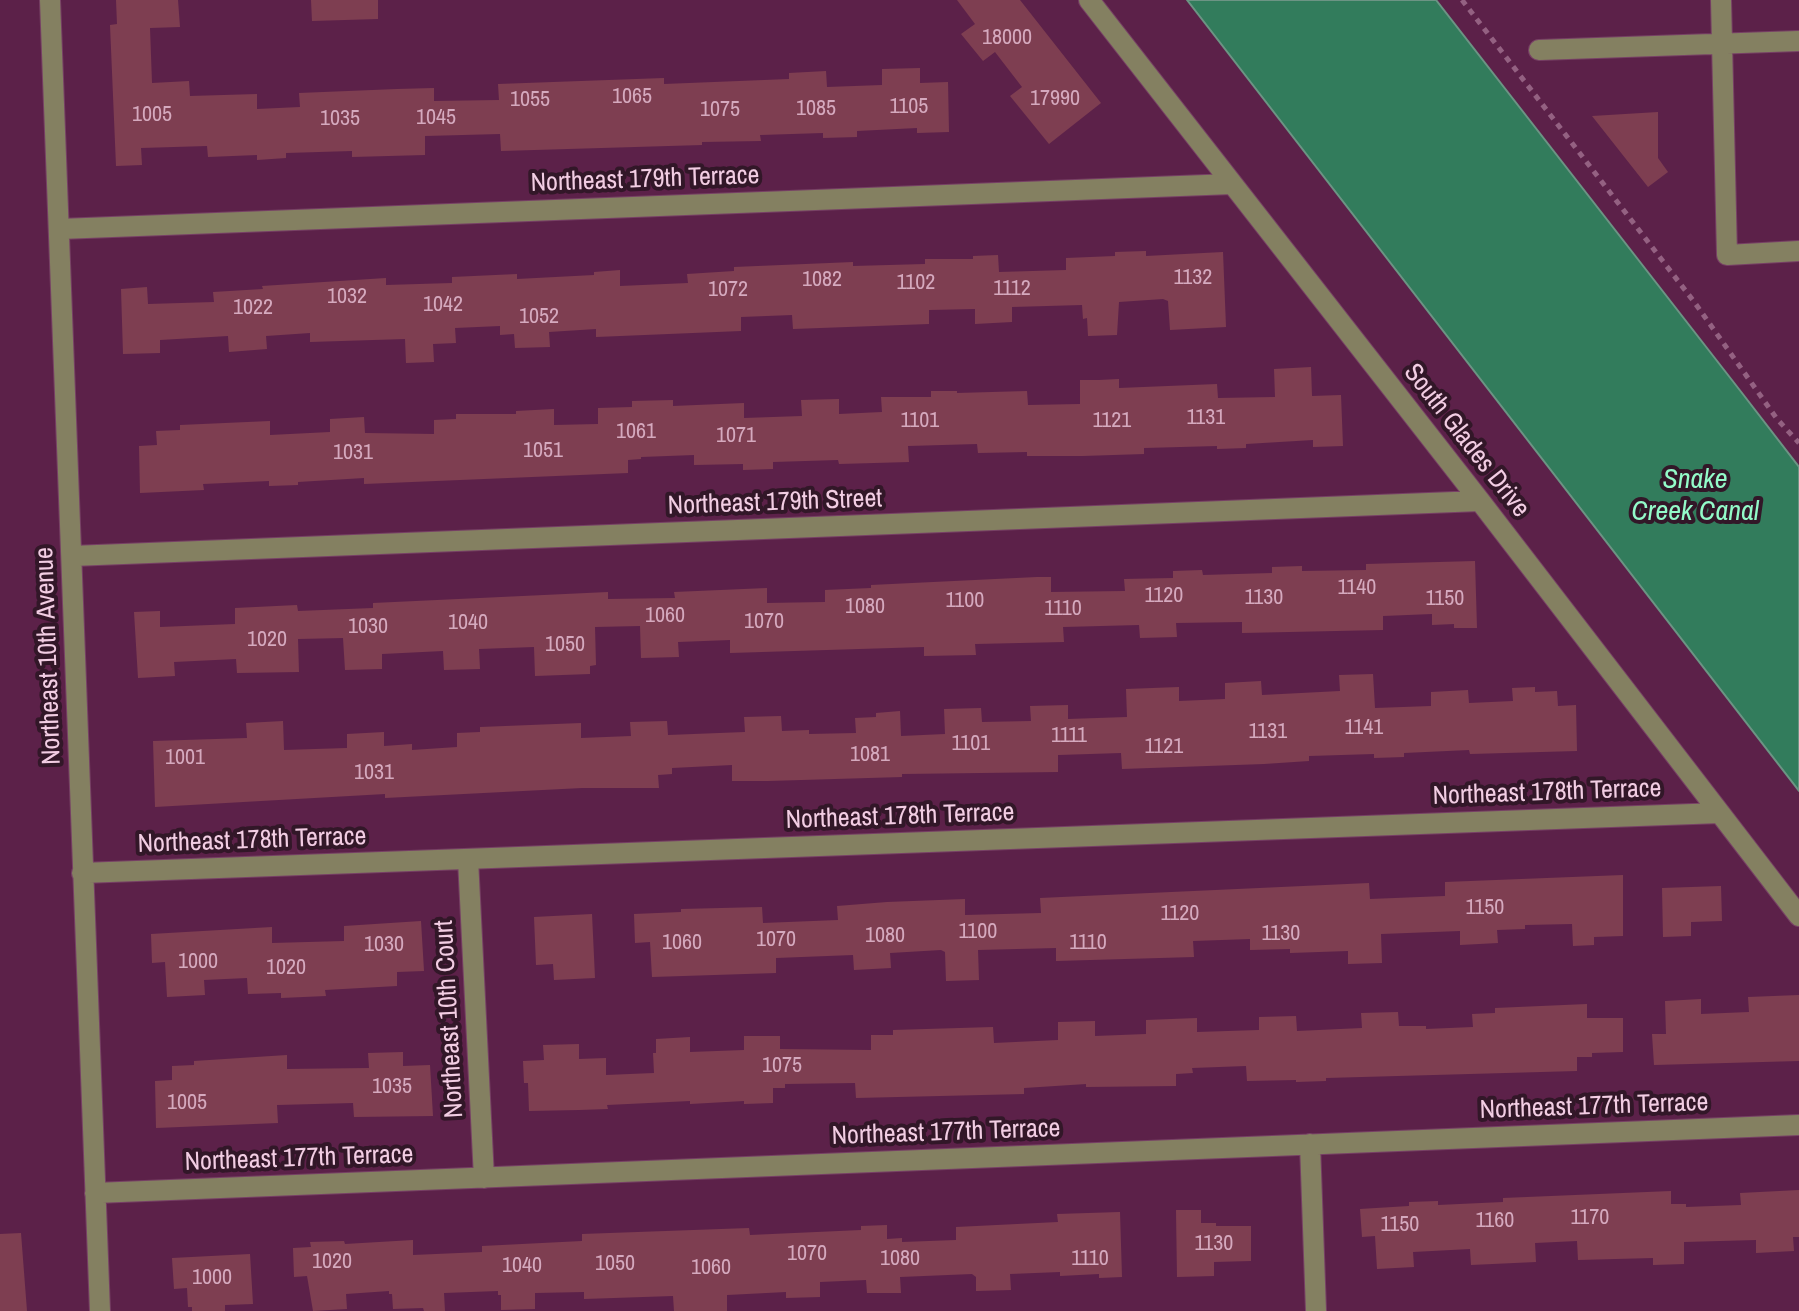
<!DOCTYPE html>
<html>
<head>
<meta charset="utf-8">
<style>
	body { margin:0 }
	canvas { display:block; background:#5c2149 }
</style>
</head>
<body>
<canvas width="1799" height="1311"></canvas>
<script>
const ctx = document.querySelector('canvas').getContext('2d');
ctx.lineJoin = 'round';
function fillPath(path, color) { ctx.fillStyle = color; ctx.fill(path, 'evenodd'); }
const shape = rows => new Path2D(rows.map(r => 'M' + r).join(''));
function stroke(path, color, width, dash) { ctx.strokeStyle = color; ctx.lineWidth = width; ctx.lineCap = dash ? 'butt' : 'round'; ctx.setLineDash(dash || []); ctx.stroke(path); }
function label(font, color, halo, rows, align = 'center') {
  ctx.font = font + ' "Archivo Narrow",sans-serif'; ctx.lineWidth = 8; ctx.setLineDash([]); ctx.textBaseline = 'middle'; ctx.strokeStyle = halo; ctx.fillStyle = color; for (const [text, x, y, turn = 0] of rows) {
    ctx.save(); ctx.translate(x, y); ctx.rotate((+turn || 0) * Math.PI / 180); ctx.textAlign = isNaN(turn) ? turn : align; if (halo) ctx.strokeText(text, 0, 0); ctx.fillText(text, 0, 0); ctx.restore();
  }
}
const water = shape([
	[1187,0,1436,0,1742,393,1799,467,1799,791,1187,0]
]);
const building = shape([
	[116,0,178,0,180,27,150,28,152,83,189,81,190,96,257,94,257,109,300,107,299,93,397,89,434,88,434,101,499,100,498,84,664,78,664,84,789,79,789,73,826,71,827,87,882,85,882,69,920,68,920,83,948,82,949,132,917,133,917,128,857,131,857,137,823,138,823,133,760,135,761,141,702,142,702,145,501,151,500,134,425,136,425,155,352,157,352,151,286,153,286,158,257,160,257,155,208,157,207,146,141,148,142,165,116,166,110,25,117,24],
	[311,0,378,0,378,19,312,21],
	[957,0,1020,0,1101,103,1049,144,1010,96,1022,87,995,52,983,61,961,34,975,24],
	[1658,112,1658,158,1668,172,1648,187,1592,116],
	[1146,251,1146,256,1223,252,1226,327,1170,330,1168,301,1163,299,1119,302,1117,335,1088,336,1087,318,1083,319,1082,305,1012,307,1012,322,975,324,975,309,929,310,929,324,793,329,792,315,741,317,741,331,596,337,596,329,549,332,550,347,515,348,514,334,500,335,500,326,455,328,456,343,433,344,434,362,406,363,405,339,310,342,310,333,266,336,267,349,229,352,228,336,160,340,160,353,123,354,121,289,147,287,148,304,214,302,213,292,263,289,262,286,386,278,386,285,452,283,452,277,517,274,517,279,594,275,594,272,620,270,620,286,688,283,687,274,734,271,734,267,853,262,853,266,925,264,925,259,973,259,973,256,998,255,999,272,1066,270,1066,258,1115,256,1115,252],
	[1311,367,1312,396,1341,395,1343,446,1313,447,1313,440,1246,444,1246,448,1217,449,1217,446,1144,448,1144,454,1082,456,1027,456,1027,452,978,453,977,444,908,446,909,462,839,464,838,460,773,462,773,469,743,470,743,464,694,465,694,455,641,457,641,459,628,460,628,473,364,484,364,478,298,482,298,485,269,486,269,481,203,484,204,490,140,493,139,446,157,445,156,431,180,430,180,425,270,421,270,435,330,432,330,419,364,417,365,433,434,434,434,420,456,419,456,414,516,414,516,411,554,409,554,425,598,424,598,408,632,407,632,401,673,400,673,406,744,403,744,418,802,416,801,400,839,399,839,414,882,412,881,397,931,397,931,391,957,391,957,393,1027,391,1028,405,1080,404,1080,380,1099,380,1119,379,1119,388,1217,384,1218,398,1275,397,1274,369],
	[1475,561,1477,628,1454,628,1454,624,1432,625,1432,614,1383,616,1383,630,1242,633,1242,622,1176,623,1177,637,1140,638,1139,625,1063,627,1064,642,975,644,976,655,924,656,924,647,730,653,730,640,678,642,679,657,641,658,640,626,595,627,596,665,590,666,590,674,535,676,534,647,479,649,480,669,444,670,443,651,382,654,382,669,345,670,343,638,298,639,299,672,237,673,236,659,174,662,175,676,138,678,134,612,160,611,160,627,235,624,235,608,297,605,298,611,373,608,373,603,608,592,608,599,675,598,674,592,767,588,767,603,825,602,825,590,871,588,871,585,1037,577,1051,577,1051,592,1125,591,1124,579,1173,578,1173,571,1202,570,1203,575,1272,573,1272,567,1302,566,1302,571,1366,570,1366,564],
	[1373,674,1375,708,1431,706,1431,692,1468,690,1469,703,1513,701,1512,688,1535,687,1535,692,1557,691,1558,706,1576,705,1577,751,1470,754,1469,750,1404,753,1404,757,1374,758,1374,754,1309,756,1309,761,1264,764,1122,769,1121,753,1058,755,1058,772,902,774,902,777,768,781,732,781,732,765,672,768,672,774,658,775,659,788,582,788,385,798,385,794,155,807,153,741,247,738,246,723,283,721,284,750,347,748,347,734,384,732,384,746,412,744,412,750,457,747,457,733,480,732,480,727,581,723,581,738,631,736,630,722,667,721,668,735,745,732,744,717,781,716,782,731,809,730,809,734,856,733,855,718,876,717,876,713,900,711,901,736,945,734,944,709,981,708,982,722,1031,721,1030,706,1068,705,1068,719,1127,717,1126,689,1179,687,1179,701,1225,699,1225,683,1261,681,1262,695,1340,691,1339,675],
	[1623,875,1623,936,1594,937,1594,945,1573,946,1572,924,1525,925,1525,929,1497,930,1498,943,1460,945,1460,931,1381,934,1382,963,1348,964,1348,951,1290,953,1290,949,1250,950,1250,939,1193,941,1194,957,1056,961,1056,948,978,950,979,980,946,981,945,952,941,950,890,953,891,968,854,970,853,955,776,958,776,973,652,977,650,942,635,943,634,914,681,912,681,909,762,907,763,923,838,920,837,906,887,902,965,899,965,915,1041,913,1040,898,1369,883,1370,899,1445,896,1445,882],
	[1721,886,1722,921,1691,922,1691,936,1663,937,1662,888],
	[592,914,595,978,554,980,553,964,536,965,534,917],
	[421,921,424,971,397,972,397,986,325,990,326,996,281,998,281,993,248,994,247,978,204,980,205,995,167,997,165,962,152,963,151,934,272,927,272,943,344,941,344,926],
	[1799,995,1799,1061,1654,1065,1652,1034,1666,1034,1665,1001,1701,999,1701,1014,1749,1012,1748,997],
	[1587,1004,1587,1018,1623,1018,1623,1052,1592,1053,1592,1057,1577,1057,1577,1071,1326,1078,1326,1081,1296,1082,1296,1080,1247,1081,1246,1066,1192,1068,1193,1073,1176,1074,1176,1086,1086,1087,1086,1084,1024,1088,1024,1094,856,1098,855,1083,785,1084,785,1088,773,1088,773,1103,744,1104,744,1101,690,1104,690,1101,607,1105,608,1109,579,1110,529,1111,528,1083,524,1083,523,1061,544,1060,543,1045,579,1044,579,1059,606,1058,606,1075,654,1073,653,1053,656,1053,656,1039,690,1037,690,1052,744,1050,744,1036,780,1036,780,1049,871,1050,871,1035,893,1035,893,1030,993,1027,994,1043,1058,1040,1058,1022,1095,1021,1095,1036,1146,1034,1146,1020,1197,1018,1197,1032,1259,1030,1259,1017,1296,1016,1297,1031,1362,1028,1361,1013,1398,1012,1399,1026,1426,1026,1426,1029,1473,1027,1472,1014,1495,1013,1495,1008],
	[403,1052,403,1066,430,1065,433,1116,354,1117,353,1103,277,1105,278,1123,156,1128,155,1081,172,1080,172,1066,194,1065,194,1061,287,1055,287,1069,369,1068,368,1053],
	[1799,1190,1799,1237,1793,1237,1794,1251,1756,1253,1756,1240,1684,1242,1684,1264,1653,1265,1653,1258,1578,1260,1577,1241,1535,1243,1536,1262,1471,1265,1470,1249,1413,1252,1414,1267,1377,1269,1375,1236,1362,1237,1360,1209,1409,1206,1409,1202,1438,1201,1438,1205,1503,1202,1503,1198,1671,1191,1671,1204,1686,1204,1686,1207,1741,1205,1740,1193],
	[1176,1210,1201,1210,1201,1223,1216,1223,1216,1226,1251,1226,1251,1261,1214,1262,1214,1276,1177,1277],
	[1120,1212,1122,1277,1099,1278,1099,1274,1060,1276,1060,1272,1010,1274,1011,1290,976,1291,976,1277,972,1274,900,1277,901,1293,867,1293,866,1280,820,1282,820,1297,786,1298,786,1292,727,1295,727,1311,674,1311,673,1296,584,1299,584,1292,535,1293,535,1309,501,1310,501,1295,498,1295,498,1291,444,1293,445,1311,424,1311,423,1308,393,1309,392,1294,389,1294,389,1291,346,1294,347,1309,313,1311,307,1276,294,1277,293,1248,311,1247,310,1242,344,1241,345,1244,413,1240,413,1255,482,1252,482,1246,582,1241,582,1234,749,1228,750,1235,861,1230,861,1226,887,1225,887,1239,902,1238,902,1242,956,1240,956,1227,1058,1222,1057,1214],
	[21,1233,27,1311,0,1311,0,1234],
	[250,1254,253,1304,225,1305,225,1311,192,1311,192,1307,188,1307,187,1288,174,1289,172,1258]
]);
const path = shape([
	[1462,0,1695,303,1777,419,1799,443]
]);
const minor = shape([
	[50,0,100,1311],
	[1089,0,1480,501,1799,916],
	[1721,0,1727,255,1799,251],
	[1539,50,1799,41],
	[60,229,1232,184],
	[72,556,1480,501],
	[468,859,484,1178],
	[82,873,1720,813],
	[1310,1144,1316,1311],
	[95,1193,1799,1125]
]);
const numberNames = [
	["18000",1007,38],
	["1065",632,97],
	["17990",1055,99],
	["1055",530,100],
	["1105",909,107],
	["1085",816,109],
	["1075",720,110],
	["1005",152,115],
	["1045",436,118],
	["1035",340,119],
	["1132",1193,278],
	["1082",822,280],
	["1102",916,283],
	["1112",1012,289],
	["1072",728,290],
	["1032",347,297],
	["1042",443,305],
	["1022",253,308],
	["1052",539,317],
	["1131",1206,418],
	["1101",920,421],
	["1121",1112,421],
	["1061",636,432],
	["1071",736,436],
	["1051",543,451],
	["1031",353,453],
	["1140",1357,588],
	["1120",1164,596],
	["1130",1264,598],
	["1150",1445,599],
	["1100",965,601],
	["1080",865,607],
	["1110",1063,609],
	["1060",665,616],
	["1070",764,622],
	["1040",468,623],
	["1030",368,627],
	["1020",267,640],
	["1050",565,645],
	["1141",1364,728],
	["1131",1268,732],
	["1111",1069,736],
	["1101",971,744],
	["1121",1164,747],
	["1081",870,755],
	["1001",185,758],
	["1031",374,773],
	["1150",1485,908],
	["1120",1180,914],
	["1100",978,932],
	["1130",1281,934],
	["1080",885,936],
	["1070",776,940],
	["1060",682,943],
	["1110",1088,943],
	["1030",384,945],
	["1000",198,962],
	["1020",286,968],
	["1075",782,1066],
	["1035",392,1087],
	["1005",187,1103],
	["1170",1590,1218],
	["1160",1495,1221],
	["1150",1400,1225],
	["1130",1214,1244],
	["1070",807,1254],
	["1080",900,1259],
	["1110",1090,1259],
	["1020",332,1262],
	["1050",615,1264],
	["1040",522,1266],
	["1060",711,1268],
	["1000",212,1278]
];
const streetNames = [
	["Northeast 179th Terrace",645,180,-2],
	["South Glades Drive",1466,441,52],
	["Northeast 179th Street",775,503,-2],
	["Northeast 10th Avenue",49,656,-92],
	["Northeast 178th Terrace",1547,793,-2],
	["Northeast 178th Terrace",900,817,-2],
	["Northeast 178th Terrace",252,841,-2],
	["Northeast 10th Court",450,1019,-93],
	["Northeast 177th Terrace",1594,1107,-2],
	["Northeast 177th Terrace",946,1133,-2],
	["Northeast 177th Terrace",299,1159,-2]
];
const waterNames = [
	["Snake",1695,480],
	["Creek Canal",1695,512]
];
fillPath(water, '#327c5c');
stroke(water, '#6c9484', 2);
fillPath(building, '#7e3e51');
stroke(minor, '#774065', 22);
stroke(path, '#946182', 5, [6, 6]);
stroke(minor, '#848061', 20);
label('22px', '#d5a9be', null, numberNames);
label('26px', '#f2cde3', '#321728', streetNames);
label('italic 28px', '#93fbc9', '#321728', waterNames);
</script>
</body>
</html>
